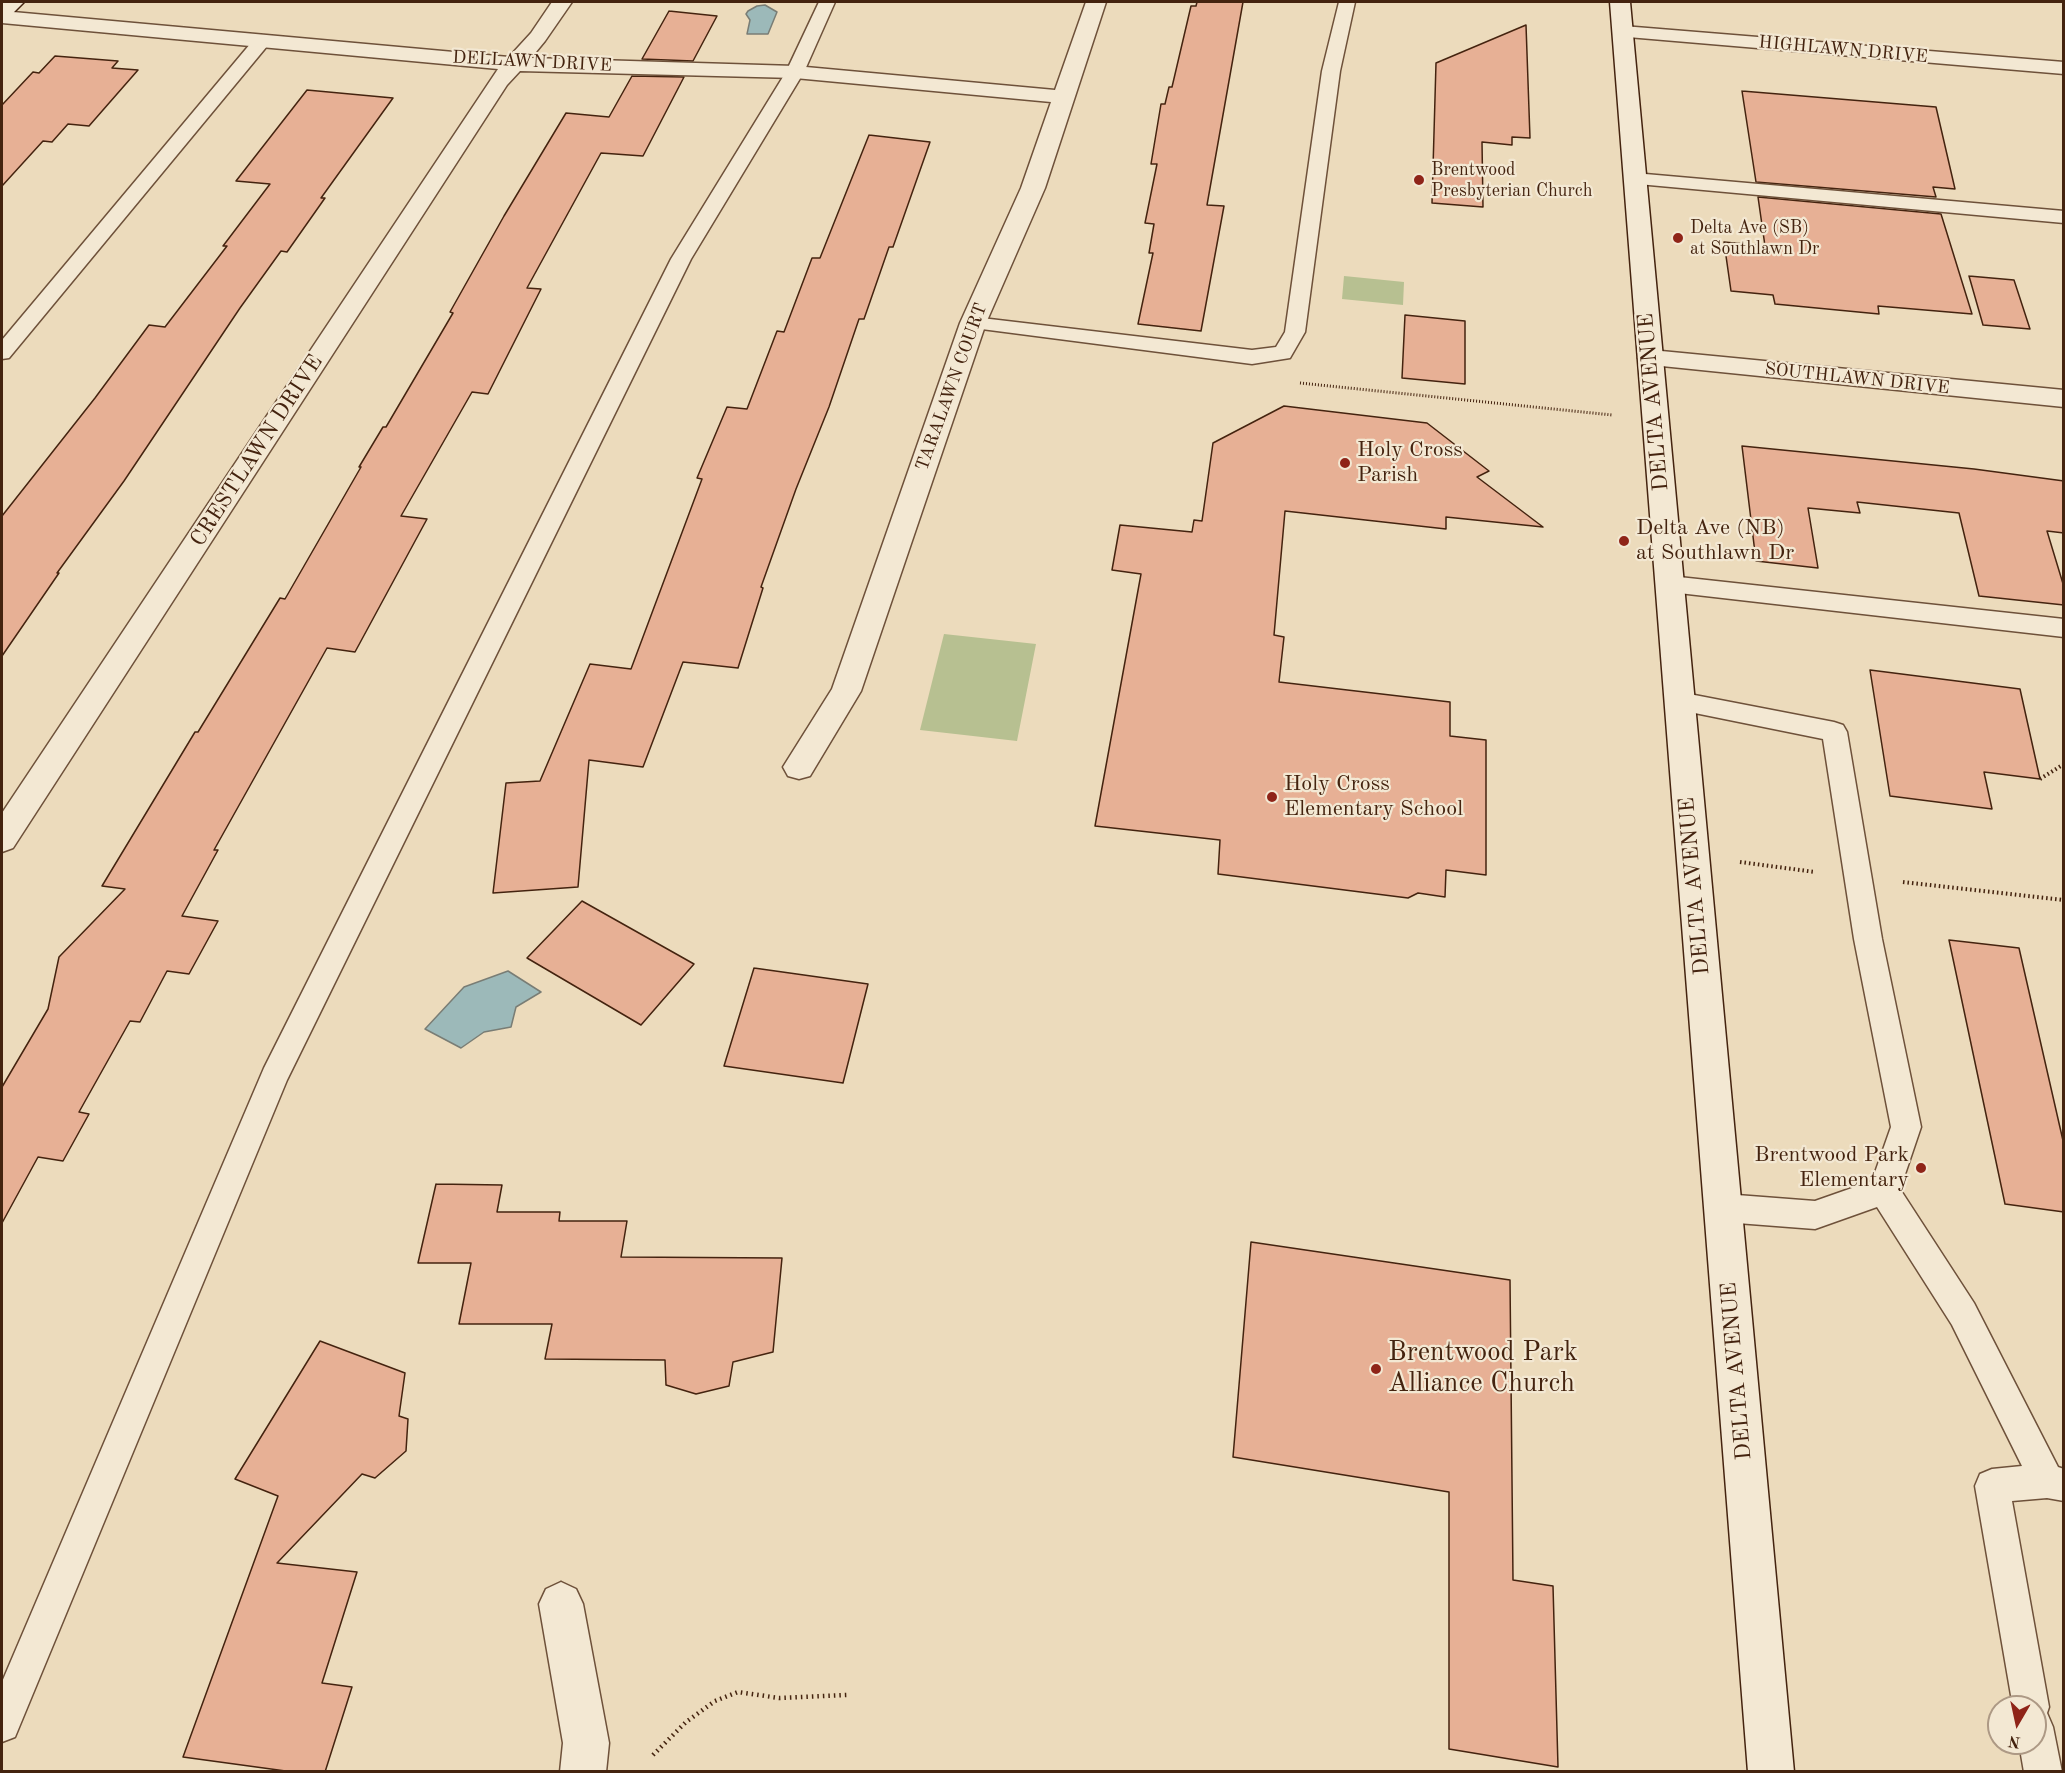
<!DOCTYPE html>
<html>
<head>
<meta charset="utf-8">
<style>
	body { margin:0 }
	#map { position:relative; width:2065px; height:1773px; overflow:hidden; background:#ecdbbc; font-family:"Old Standard TT",serif }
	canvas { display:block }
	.frame { position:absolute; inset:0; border:3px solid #44230f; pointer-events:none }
	.north { position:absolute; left:1987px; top:1695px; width:60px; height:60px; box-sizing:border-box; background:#f3e8d3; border:2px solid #ad9985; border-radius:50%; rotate:189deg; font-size:16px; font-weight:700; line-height:24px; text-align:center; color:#44230f }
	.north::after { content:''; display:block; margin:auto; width:21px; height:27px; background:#8f2418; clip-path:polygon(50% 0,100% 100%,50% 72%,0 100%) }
</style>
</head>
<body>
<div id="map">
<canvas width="2065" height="1773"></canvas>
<div class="frame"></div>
<div class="north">N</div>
</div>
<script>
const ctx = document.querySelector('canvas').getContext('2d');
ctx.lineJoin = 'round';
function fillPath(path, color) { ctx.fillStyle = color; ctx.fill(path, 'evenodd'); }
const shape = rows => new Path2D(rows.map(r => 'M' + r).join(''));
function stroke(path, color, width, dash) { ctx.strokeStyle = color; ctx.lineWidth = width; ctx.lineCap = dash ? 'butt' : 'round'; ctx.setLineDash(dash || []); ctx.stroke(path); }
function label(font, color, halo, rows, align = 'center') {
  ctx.font = font + ' "Old Standard TT",serif'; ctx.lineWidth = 4.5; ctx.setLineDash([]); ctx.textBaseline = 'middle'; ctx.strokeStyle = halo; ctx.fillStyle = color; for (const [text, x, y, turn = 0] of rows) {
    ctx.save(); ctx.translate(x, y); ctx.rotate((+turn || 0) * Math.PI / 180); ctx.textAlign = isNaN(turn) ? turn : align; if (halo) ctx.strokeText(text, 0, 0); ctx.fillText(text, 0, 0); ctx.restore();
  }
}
const green = shape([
	[1344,276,1404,282,1403,305,1342,299],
	[944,634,1036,644,1017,741,920,730]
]);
const water = shape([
	[765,5,777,12,768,34,747,34,750,20,746,14,748,11,757,6,765,5],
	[508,971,541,992,516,1007,511,1027,484,1032,461,1048,425,1029,464,987,508,971]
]);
const building = shape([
	[1197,2,1243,2,1207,205,1224,206,1201,331,1138,324,1153,253,1149,253,1154,224,1145,223,1157,164,1151,164,1161,104,1165,104,1169,87,1172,87,1191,6,1196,6,1197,2],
	[669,11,717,16,693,61,642,59,669,11],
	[1526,25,1530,138,1512,137,1512,145,1482,142,1483,207,1432,203,1436,63,1526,25],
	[55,56,118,61,112,68,138,70,89,126,68,124,52,142,43,141,2,186,2,105,33,72,39,73,55,56],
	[632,76,684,77,643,156,601,153,527,288,541,289,488,394,472,392,401,516,427,519,355,652,327,648,214,850,218,850,182,916,218,921,189,974,167,971,140,1022,130,1021,79,1112,89,1114,63,1161,38,1157,2,1223,2,1087,48,1009,59,957,125,889,102,886,195,732,198,732,280,598,285,599,361,467,359,467,383,427,386,427,453,313,450,312,504,216,566,113,609,117,632,76],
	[307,90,393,98,321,198,325,198,287,252,281,251,240,308,124,481,57,573,59,573,2,656,2,516,95,398,149,325,165,327,227,246,223,246,270,184,236,181,307,90],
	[1742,91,1936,107,1955,189,1933,187,1936,197,1756,182,1742,91],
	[869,135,930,142,893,247,889,247,864,319,859,319,829,407,796,489,761,587,763,588,738,668,683,662,643,767,589,760,578,887,493,893,506,783,540,781,590,664,631,669,702,479,697,478,727,407,747,409,777,331,784,332,812,258,820,258,869,135],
	[1758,197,1941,214,1972,314,1878,306,1879,314,1775,304,1773,295,1731,291,1724,242,1765,246,1758,197],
	[1969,276,2014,280,2030,329,1983,325,1969,276],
	[1405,315,1465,321,1465,384,1402,378,1405,315],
	[1284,406,1427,423,1489,471,1477,477,1543,527,1446,517,1446,529,1285,511,1274,635,1284,637,1279,682,1450,702,1450,736,1486,740,1486,875,1446,870,1445,897,1418,893,1408,898,1218,874,1220,840,1095,826,1141,574,1112,570,1120,525,1192,532,1194,520,1202,521,1213,443,1284,406],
	[1742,446,1974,469,2064,481,2064,533,2047,531,2064,587,2064,605,1979,596,1959,513,1857,502,1860,513,1808,508,1818,568,1756,561,1742,446],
	[1870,670,2020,689,2040,779,1984,772,1992,809,1890,796,1870,670],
	[582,901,694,964,641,1025,527,958,582,901],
	[1949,940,2019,948,2064,1145,2064,1212,2005,1204,1949,940],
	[754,968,868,984,843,1083,724,1066,754,968],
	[436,1184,502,1185,497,1212,560,1212,559,1221,627,1221,621,1257,782,1258,773,1352,733,1362,729,1386,696,1394,666,1385,665,1360,545,1359,552,1324,459,1324,471,1263,418,1263,436,1184],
	[1251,1242,1510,1280,1513,1580,1553,1586,1558,1767,1449,1749,1449,1492,1233,1457,1251,1242],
	[320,1341,405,1373,399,1416,408,1419,406,1451,375,1478,362,1474,277,1563,357,1572,322,1683,352,1687,325,1772,293,1772,183,1757,278,1496,235,1479,320,1341]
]);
const pathFar2 = shape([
	[1300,383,1612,415]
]);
const pathFar1 = shape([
	[2040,779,2064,764],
	[1740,862,1815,872],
	[1903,882,2064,900]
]);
const path = shape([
	[653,1755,686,1722,715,1701,738,1692,779,1698,847,1695]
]);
const lane = shape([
	[819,2,835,2,804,72,691,259,287,1080,15,1737,2,1742,2,1682,264,1068,671,259,786,72,819,2],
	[1339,2,1355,2,1340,71,1305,332,1290,358,1252,364,966,327,963,323,966,319,973,317,1252,350,1276,347,1285,332,1322,71,1339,2],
	[262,36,268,37,271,41,268,45,9,358,2,359,2,340,256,37,262,36],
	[1634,173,2064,211,2064,223,1627,183,1625,179,1627,175,1634,173],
	[1670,576,2064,619,2064,637,1670,592,1662,590,1658,584,1662,578,1670,576],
	[1679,692,1834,722,1843,725,1847,732,1882,939,1921,1127,1900,1189,1974,1303,2058,1467,2064,1469,2064,1501,2047,1498,2012,1501,2049,1707,2047,1713,2053,1727,2062,1772,2024,1772,2019,1743,2035,1743,2035,1707,2013,1707,1975,1486,1980,1474,1992,1469,2022,1466,1952,1325,1877,1207,1815,1229,1724,1222,1713,1218,1709,1208,1713,1198,1724,1194,1815,1201,1872,1181,1891,1127,1854,939,1823,739,1670,708,1667,701,1670,694,1679,692]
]);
const street = shape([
	[552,2,572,2,545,41,531,58,795,66,1055,90,1086,2,1106,2,1045,188,986,323,861,691,810,776,799,779,788,776,783,767,832,689,960,323,1021,188,1051,102,795,78,520,71,507,85,13,848,2,852,2,813,498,69,2,23,2,11,509,57,531,33,552,2],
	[1623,26,2064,62,2064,74,1616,36,1613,32,1616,28,1623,26],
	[1651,350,2064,390,2064,407,1642,364,1638,358,1642,352,1651,350],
	[561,1582,576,1589,583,1604,609,1743,606,1772,560,1772,563,1743,539,1604,546,1589,561,1582]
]);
const secondary = shape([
	[2,2,24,2,9,17,2,19,2,2],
	[1610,2,1630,2,1794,1772,1748,1772,1610,2]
]);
const markers = [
	[1419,180,6,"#8f2418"],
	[1678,238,6,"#8f2418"],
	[1345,463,6,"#8f2418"],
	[1624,541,6,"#8f2418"],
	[1272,797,6,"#8f2418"],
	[1921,1168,6,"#8f2418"],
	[1376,1369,6,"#8f2418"]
];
const farStreetnames = [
	["HIGHLAWN DRIVE",1843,50,5],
	["DELLAWN DRIVE",532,62,3],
	["SOUTHLAWN DRIVE",1857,379,6],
	["TARALAWN COURT",952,387,-70]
];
const farPoinames = [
	["Brentwood",1431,170],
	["Presbyterian Church",1431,191],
	["Delta Ave (SB)",1690,228],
	["at Southlawn Dr",1690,249]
];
const streetNames = [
	["DELTA AVENUE",1654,402,-95],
	["CRESTLAWN DRIVE",257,451,-57],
	["DELTA AVENUE",1695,886,-95],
	["DELTA AVENUE",1737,1371,-95]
];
const poiNames = [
	["Holy Cross",1357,450],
	["Parish",1357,475],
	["Delta Ave (NB)",1636,528],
	["at Southlawn Dr",1636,553],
	["Holy Cross",1284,784],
	["Elementary School",1284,809],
	["Brentwood Park",1909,1155,"right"],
	["Elementary",1909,1180,"right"]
];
const nearPoinames = [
	["Brentwood Park",1388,1353],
	["Alliance Church",1388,1384]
];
fillPath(green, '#b7c091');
fillPath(water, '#9cb9b9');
stroke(water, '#797d75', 1.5);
fillPath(building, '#e7b095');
stroke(building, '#44230f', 1.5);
stroke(lane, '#6e513a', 3);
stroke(street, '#6e513a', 3);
stroke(secondary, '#44230f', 3);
stroke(pathFar2, '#44230f', 3, [1, 2]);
stroke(pathFar1, '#44230f', 4, [1.5, 3]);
stroke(path, '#44230f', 4.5, [1.5, 4]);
fillPath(lane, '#f3e8d3');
fillPath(street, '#f3e8d3');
fillPath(secondary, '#f3e8d3');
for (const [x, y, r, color] of markers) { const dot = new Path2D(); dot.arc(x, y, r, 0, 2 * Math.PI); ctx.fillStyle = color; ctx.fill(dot); stroke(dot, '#f3e8d3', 2); }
label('18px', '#44230f', '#f3e8d3', farStreetnames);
label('18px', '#44230f', '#f3e8d3', farPoinames, 'left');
label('22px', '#44230f', '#f3e8d3', streetNames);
label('22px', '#44230f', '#f3e8d3', poiNames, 'left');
label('27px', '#44230f', '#f3e8d3', nearPoinames, 'left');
</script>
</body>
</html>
